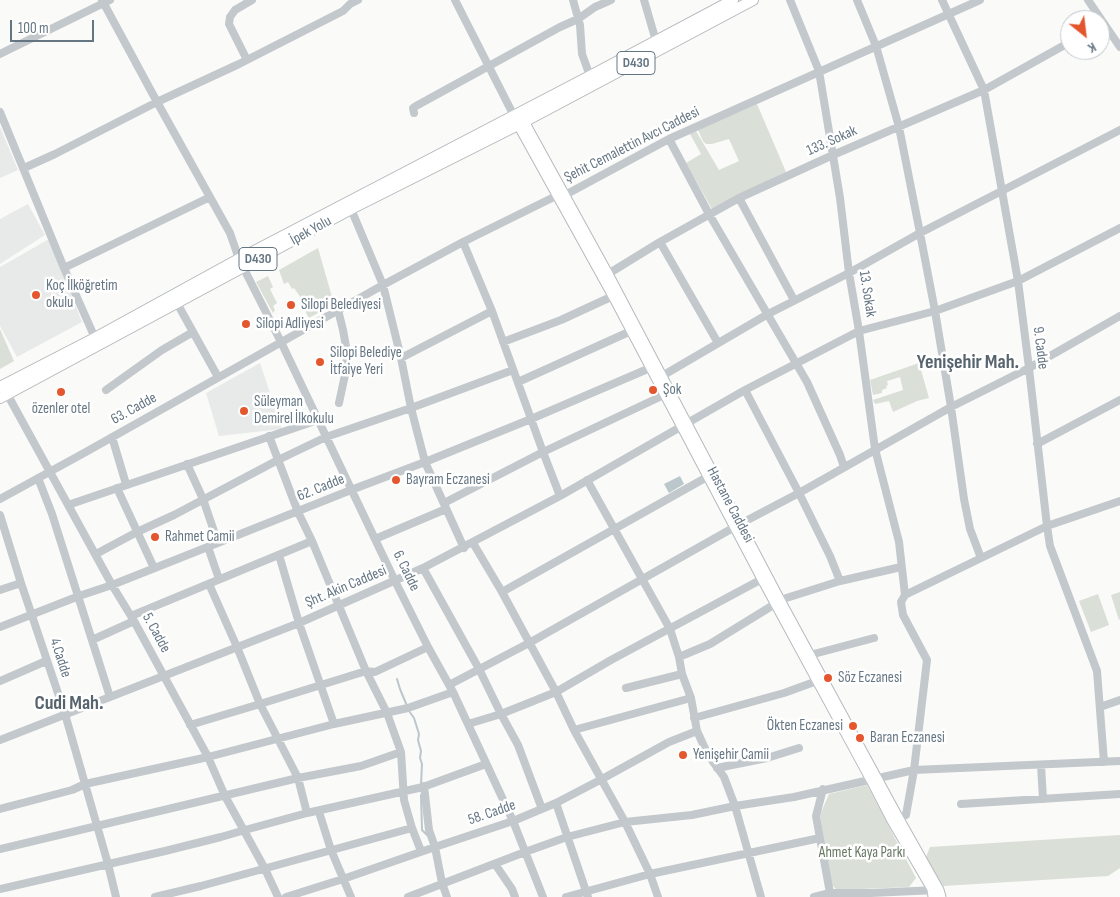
<!DOCTYPE html>
<html>
<head>
<meta charset="utf-8">
<style>
	body { margin:0 }
	#map { position:relative; width:1120px; height:897px; overflow:hidden; background:#fafaf8; font-family:"Sofia Sans Condensed",sans-serif }
	canvas { display:block }
	.north { position:absolute; left:1060px; top:10px; width:50px; height:50px; box-sizing:border-box; background:#fff; border:1px solid #c1c8cd; border-radius:50%; rotate:151deg; font-size:14px; font-weight:700; line-height:20px; text-align:center; color:#657683 }
	.north::after { content:''; display:block; margin:auto; width:18px; height:22px; background:#e4572e; clip-path:polygon(50% 0,100% 100%,50% 72%,0 100%) }
	.scale { position:absolute; left:10px; top:20px; width:84px; height:22px; box-sizing:border-box; border:2px solid #657683; border-top:0; padding-left:6px; font-size:15px; line-height:18px; white-space:nowrap; color:#657683; -webkit-text-stroke:4px #fff; paint-order:stroke }
</style>
</head>
<body>
<div id="map">
<canvas width="1120" height="897"></canvas>
<div class="north">K</div>
<div class="scale">100 m</div>
</div>
<script>
const ctx = document.querySelector('canvas').getContext('2d');
ctx.lineJoin = 'round';
function fillPath(path, color) { ctx.fillStyle = color; ctx.fill(path, 'evenodd'); }
const shape = rows => new Path2D(rows.map(r => 'M' + r).join(''));
function stroke(path, color, width, dash) { ctx.strokeStyle = color; ctx.lineWidth = width; ctx.lineCap = dash ? 'butt' : 'round'; ctx.setLineDash(dash || []); ctx.stroke(path); }
function label(font, color, halo, rows, align = 'center') {
  ctx.font = font + ' "Sofia Sans Condensed",sans-serif'; ctx.lineWidth = 5; ctx.setLineDash([]); ctx.textBaseline = 'middle'; ctx.strokeStyle = halo; ctx.fillStyle = color; for (const [text, x, y, turn = 0] of rows) {
    ctx.save(); ctx.translate(x, y); ctx.rotate((+turn || 0) * Math.PI / 180); ctx.textAlign = isNaN(turn) ? turn : align; if (halo) ctx.strokeText(text, 0, 0); ctx.fillText(text, 0, 0); ctx.restore();
  }
}
const built = shape([
	[0,127,18,170,0,178],
	[28,204,45,235,0,264,0,219],
	[49,239,82,322,17,357,0,326,0,267],
	[260,363,282,429,219,436,206,393]
]);
const green = shape([
	[757,104,786,172,712,209,686,163,701,154,690,134,696,131,719,170,739,161,729,139,712,144,706,144,703,141,698,130],
	[318,248,334,304,309,318,303,307,307,305,304,298,301,298,294,288,292,289,288,282,284,284,279,270],
	[268,276,273,287,270,289,277,303,273,306,275,310,273,313,256,282],
	[0,329,14,361,0,369],
	[919,363,929,398,917,401,893,412,889,401,875,404,873,400,903,390,900,377,887,381,888,385,886,386,887,388,882,390,882,393,873,395,870,380],
	[1120,592,1120,619,1119,620,1111,595],
	[1098,594,1109,625,1091,632,1079,601],
	[867,785,916,878,909,887,837,890,832,885,820,815,829,794],
	[1120,835,1120,868,1108,876,943,886,926,857,930,847]
]);
const water = shape([
	[680,476,684,484,669,493,664,484]
]);
const stream = shape([
	[397,679,400,689,407,706],
	[409,711,414,718,419,734,418,740,421,751,420,758,422,764,421,785],
	[421,795,422,830,429,837]
]);
const minor = shape([
	[102,0,157,102,230,233,239,259,281,342,395,581,428,647,453,692,513,821,543,897],
	[455,0,514,116],
	[573,0,580,25,582,54,590,76],
	[644,0,656,41],
	[790,0,819,71,840,198,849,273,859,331,875,449,899,542,905,595],
	[857,0,876,46,899,127,920,233,935,311,951,407,964,499,970,529,981,558],
	[942,0,984,90,1018,281,1029,368,1047,526,1050,546,1097,671,1104,762],
	[1088,0,1120,47],
	[0,54,110,0],
	[247,60,229,24,230,17,235,10,252,0],
	[0,112,64,268,95,338],
	[414,113,413,108,416,106,560,27,578,19,595,7,611,0],
	[669,139,709,214,807,382,840,455,844,467],
	[24,168,55,154,157,102,239,64,343,11,350,4,358,0],
	[739,198,794,300],
	[351,209,383,285,401,358,411,408,425,462,464,548],
	[463,242,492,311,543,452,560,496],
	[660,242,718,343],
	[64,268,210,197],
	[608,274,660,242,739,198,833,155,984,90,1070,42],
	[177,303,218,377],
	[338,310,343,330,347,352,346,370,339,403],
	[503,342,561,320,613,296],
	[401,358,492,311],
	[662,376,768,314,849,273,920,233,1120,130],
	[518,382,631,331],
	[5,390,112,585,134,621,208,757,225,796,265,869,278,897],
	[106,390,162,350,193,332],
	[745,390,799,493,830,556,840,581],
	[269,436,298,512,312,541,366,671,387,713,401,752,404,800,412,828,421,851],
	[112,437,126,484],
	[1037,444,1120,400],
	[187,464,203,499,218,543],
	[38,478,52,514,110,697],
	[587,480,670,629,679,657,682,674,691,698,697,731,708,755,724,777,735,806,761,897],
	[117,488,154,568],
	[0,499,84,453,383,285,463,242,558,195,565,195,669,139,980,0],
	[444,503,543,452,664,395],
	[68,505,318,420],
	[0,515,21,583,65,714,108,864,116,897],
	[375,539,446,509],
	[473,543,502,592,556,692,574,730,625,822,650,874,658,897],
	[208,547,219,579],
	[96,554,137,532,174,515,278,460,326,437,411,408,513,370],
	[279,555,299,623,334,724],
	[423,568,479,669,501,714,518,745,542,809],
	[209,584,237,647,260,704,298,778,307,813],
	[0,590,21,583],
	[502,592,707,477],
	[780,600,840,581,901,567],
	[131,616,312,541],
	[0,627,79,596,112,585,351,490,425,462,531,419,650,368],
	[92,640,134,621],
	[810,655,874,638],
	[679,657,710,644,775,604],
	[0,681,46,661],
	[449,685,529,643,740,524,799,493,951,407,1029,368,1120,316],
	[626,688,682,674],
	[1100,707,1120,700],
	[694,718,784,693,817,681],
	[468,724,501,714,556,692,611,660,762,579],
	[190,725,260,704,366,671,375,672,428,647],
	[574,730,691,698],
	[0,740,299,623,423,568,560,496,745,390,859,331,935,311,1018,281,1120,228],
	[1041,765,1043,799],
	[717,768,767,758,799,748],
	[424,786,429,830,435,847,442,883,447,897],
	[823,789,816,816,830,893],
	[556,803,588,897],
	[961,804,1120,794],
	[0,809,72,790,85,784,208,757,334,724,408,708,453,692],
	[319,812,331,850,351,897],
	[895,819,906,815,914,770,927,660,903,615,901,602,905,595,1047,526,1120,501],
	[0,849,298,778,361,766,401,752],
	[495,864,512,889,515,897],
	[0,889,165,851,221,837,245,830,307,813,423,787,486,764],
	[155,897,201,886,412,828],
	[286,897,343,879,435,847,513,821,556,803,602,779,669,742,697,731],
	[408,897,525,852,567,837,625,822,692,815,735,806,794,797,914,770,1120,761],
	[566,897,650,874,820,838],
	[814,897,830,893,871,893,937,890]
]);
const major = shape([
	[521,116,608,274,780,600,899,819,939,890,941,897],
	[515,119,613,296,762,579,871,780,891,819,932,889,933,897]
]);
const highway = shape([
	[0,387,95,338,239,259,590,76,733,0],
	[0,398,351,209,518,125,753,0]
]);
const markers = [
	[36,295,5,"#e4572e"],
	[291,305,5,"#e4572e"],
	[246,324,5,"#e4572e"],
	[320,362,5,"#e4572e"],
	[653,390,5,"#e4572e"],
	[61,392,5,"#e4572e"],
	[244,411,5,"#e4572e"],
	[396,480,5,"#e4572e"],
	[155,537,5,"#e4572e"],
	[828,678,5,"#e4572e"],
	[853,726,5,"#e4572e"],
	[860,738,5,"#e4572e"],
	[683,755,5,"#e4572e"]
];
const shields = [
	[636,63,38],
	[258,259,38]
];
const shieldNames = [
	["D430",636,63],
	["D430",258,259]
];
const streetNames = [
	["133. Sokak",832,141,-24],
	["Şehit Cemalettin Avcı Caddesi",632,145,-27],
	["İpek Yolu",311,231,-29],
	["13. Sokak",867,294,81],
	["9. Cadde",1040,348,83],
	["63. Cadde",134,409,-29],
	["62. Cadde",321,488,-22],
	["Hastane Caddesi",730,505,62],
	["6. Cadde",406,571,64],
	["Şht. Akin Caddesi",346,587,-23],
	["5. Cadde",156,633,61],
	["4.Cadde",60,658,72],
	["58. Cadde",492,813,-19]
];
const poiNames = [
	["Koç İlköğretim",46,286],
	["okulu",46,303],
	["Silopi Belediyesi",301,305],
	["Silopi Adliyesi",256,324],
	["Silopi Belediye",330,353],
	["İtfaiye Yeri",330,370],
	["Şok",663,390],
	["Süleyman",254,402],
	["Demirel İlkokulu",254,419],
	["özenler otel",61,409,"center"],
	["Bayram Eczanesi",406,480],
	["Rahmet Camii",165,537],
	["Söz Eczanesi",838,678],
	["Ökten Eczanesi",843,726,"right"],
	["Baran Eczanesi",870,738],
	["Yenişehir Camii",693,755]
];
const parkNames = [
	["Ahmet Kaya Parkı",862,853]
];
const districtNames = [
	["Yenişehir Mah.",968,363],
	["Cudi Mah.",69,704]
];
fillPath(built, '#e8e9e9');
fillPath(green, '#dadfd7');
fillPath(water, '#bbc7cb');
stroke(stream, '#bbc7cb', 2);
stroke(major, '#b5babe', 11);
stroke(highway, '#b4b9bd', 12);
stroke(minor, '#c3c8cc', 8);
stroke(major, '#fff', 9);
stroke(highway, '#fff', 10);
for (const [x, y, r, color] of markers) { const dot = new Path2D(); dot.arc(x, y, r, 0, 2 * Math.PI); ctx.fillStyle = color; ctx.fill(dot); stroke(dot, '#fff', 2); }
for (const [x, y, w] of shields) { const box = new Path2D(); box.roundRect(x - w / 2, y - 11.5, w, 23, 4); ctx.fillStyle = '#fff'; ctx.fill(box); stroke(box, '#657683', 1); }
label('bold 14px', '#657683', null, shieldNames);
label('15px', '#657683', '#fff', streetNames);
label('15px', '#657683', '#fff', poiNames, 'left');
label('15px', '#687a64', '#fff', parkNames);
label('bold 20px', '#57646e', '#fff', districtNames);
</script>
</body>
</html>
